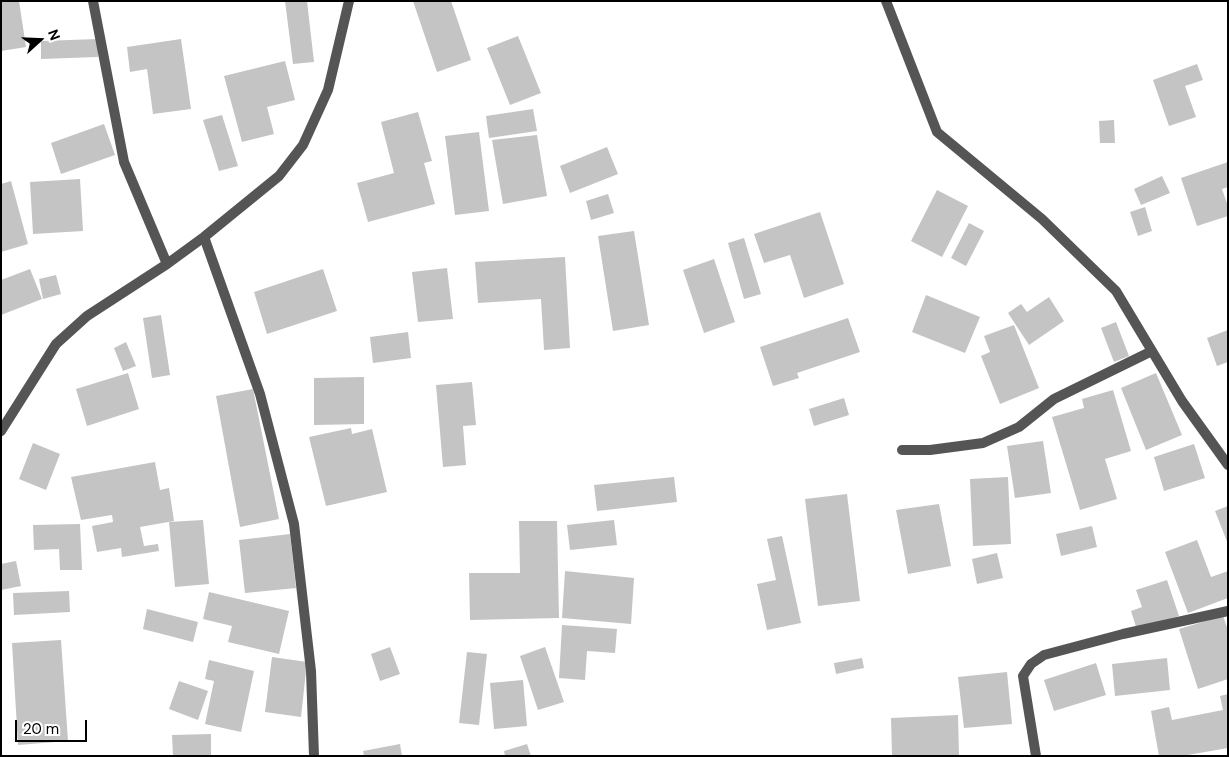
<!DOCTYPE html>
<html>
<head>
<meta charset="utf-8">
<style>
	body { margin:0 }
	#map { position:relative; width:1229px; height:757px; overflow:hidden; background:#fff; font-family:"DM Sans",sans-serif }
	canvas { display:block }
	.frame { position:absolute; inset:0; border:2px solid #000; pointer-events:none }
	.north { position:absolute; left:15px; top:15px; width:50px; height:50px; -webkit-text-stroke:4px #fff; paint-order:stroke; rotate:70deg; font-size:14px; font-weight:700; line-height:20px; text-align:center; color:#000 }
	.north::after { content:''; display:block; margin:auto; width:18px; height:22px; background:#000; clip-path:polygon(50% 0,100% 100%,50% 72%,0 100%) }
	.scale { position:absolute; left:15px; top:720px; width:72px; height:22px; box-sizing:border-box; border:2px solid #000; border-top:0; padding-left:6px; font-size:15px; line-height:18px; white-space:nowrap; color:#000; -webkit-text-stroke:4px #fff; paint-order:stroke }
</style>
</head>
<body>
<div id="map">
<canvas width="1229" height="757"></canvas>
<div class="frame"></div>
<div class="north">N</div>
<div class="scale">20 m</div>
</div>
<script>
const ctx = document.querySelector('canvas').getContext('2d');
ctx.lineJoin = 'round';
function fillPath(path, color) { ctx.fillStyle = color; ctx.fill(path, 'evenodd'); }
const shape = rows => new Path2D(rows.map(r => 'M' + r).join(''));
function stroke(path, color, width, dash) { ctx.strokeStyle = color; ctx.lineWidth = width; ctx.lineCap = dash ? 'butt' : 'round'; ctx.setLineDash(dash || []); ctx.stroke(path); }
const building = shape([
	[1,1,19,1,26,47,1,51],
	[285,1,307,1,314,62,293,64],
	[413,1,451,1,471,60,437,72],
	[518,36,541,93,510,105,487,48],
	[98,39,98,57,41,59,41,41],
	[181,39,191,109,153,114,147,69,130,72,127,47],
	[285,61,295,100,267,107,274,134,242,142,224,76],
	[1197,64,1203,80,1185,86,1196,117,1169,126,1153,80],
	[533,109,537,131,489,138,486,116],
	[418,112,432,161,424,163,435,204,368,222,357,183,394,173,381,122],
	[222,115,238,166,219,171,203,120],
	[1114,120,1115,143,1100,143,1099,121],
	[104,124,115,155,61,174,51,143],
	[479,132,489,211,455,215,445,136],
	[537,135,547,196,503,204,492,140],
	[607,147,618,174,570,193,560,166],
	[1228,162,1228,187,1222,189,1228,206,1228,216,1197,226,1181,178],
	[1162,176,1170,193,1141,205,1134,189],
	[80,179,83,231,33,234,30,182],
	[11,181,28,244,1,252,1,184],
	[937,190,968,206,942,257,911,241],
	[608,194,614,213,591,220,586,201],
	[1145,207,1152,231,1138,236,1130,212],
	[820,212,844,284,804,298,790,255,764,263,754,234],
	[969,223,984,231,966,266,951,258],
	[634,231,649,325,613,331,598,236],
	[744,238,761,294,744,299,728,243],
	[565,257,570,348,544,350,541,299,478,303,475,262],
	[714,259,735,322,704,333,683,270],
	[447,268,453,319,418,322,412,272],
	[30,269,42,299,1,315,1,280],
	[323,269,337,311,267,334,254,292],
	[56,275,61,294,43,299,39,279],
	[926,295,980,317,965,353,912,332],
	[1049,297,1064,321,1029,345,1008,313,1021,304,1027,312],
	[161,315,170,375,152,378,143,318],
	[848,318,860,352,797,373,799,378,773,386,760,347],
	[1116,322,1129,356,1114,362,1101,328],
	[1014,325,1039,388,1000,404,981,356,990,352,984,336],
	[1228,330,1228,362,1217,366,1207,338],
	[408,332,411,358,373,363,370,337],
	[126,342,136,366,123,371,114,348],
	[128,373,139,409,87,426,76,389],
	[1156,373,1182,435,1146,450,1121,388],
	[364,377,364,424,314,425,314,378],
	[472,382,476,425,463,426,466,465,443,467,436,385],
	[253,389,279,519,240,527,216,396],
	[1113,390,1131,451,1105,459,1117,499,1080,510,1052,417,1084,408,1082,399],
	[844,398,849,415,814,426,809,409],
	[351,428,352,434,372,429,387,492,326,506,309,437],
	[1043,441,1051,493,1015,498,1007,446],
	[33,443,60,454,46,490,19,479],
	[1194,444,1205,478,1164,491,1154,457],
	[155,462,160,490,169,488,174,521,140,527,144,546,158,544,159,551,122,557,121,548,97,552,92,526,113,522,112,515,81,520,71,477],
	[674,477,677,502,597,511,594,485],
	[1008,477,1011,544,973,546,970,479],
	[847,494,860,601,818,606,805,499],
	[939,504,951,566,908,574,896,510],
	[1228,506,1228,544,1215,511],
	[203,520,209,584,175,587,169,522],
	[614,520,617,545,570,550,567,525],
	[519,521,557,521,559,618,470,620,469,573,520,573],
	[80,524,82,570,60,570,59,549,34,550,33,525],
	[1092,526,1097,547,1061,556,1056,534],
	[290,534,296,588,245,593,239,540],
	[782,536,801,623,767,630,757,584,776,580,767,539],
	[1197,540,1211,577,1228,571,1228,598,1188,613,1165,552],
	[997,553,1003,578,977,584,972,559],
	[16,561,21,586,1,590,1,564],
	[565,571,634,578,631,624,562,618],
	[1167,580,1179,616,1137,630,1131,611,1142,607,1136,590],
	[69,591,70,612,14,615,13,593],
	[209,592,289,611,279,654,228,642,232,626,203,619],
	[147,609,198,622,193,642,143,629],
	[1223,616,1228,630,1228,679,1198,689,1179,629],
	[562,625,617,629,615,653,587,651,585,680,559,678],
	[61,640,68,741,18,745,12,643],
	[390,647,400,674,380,681,371,654],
	[545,647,564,702,538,710,520,656],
	[467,652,487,654,479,725,459,723],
	[272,657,307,662,301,717,265,712],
	[862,658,864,668,836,674,834,663],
	[1167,658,1170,690,1115,696,1112,664],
	[209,660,254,671,241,732,205,724,214,681,205,679],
	[1096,663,1106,695,1054,711,1044,680],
	[1007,672,1012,724,964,728,958,677],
	[523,680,527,726,494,729,490,683],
	[179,681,208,691,198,720,169,709],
	[1228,694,1228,748,1182,756,1159,756,1151,711,1169,707,1172,720,1223,710,1220,696],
	[958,715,959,755,892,756,891,718],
	[211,734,211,756,173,756,172,735],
	[400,744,402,756,364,756,363,751],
	[527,744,531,756,505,756,504,751]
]);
const minor = shape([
	[93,1,124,162,167,264],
	[886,1,937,132,1042,219,1116,291,1182,401,1228,465],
	[204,237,260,394,294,524,311,671,314,756],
	[1,431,56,344,87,316,167,264,204,237,279,176,303,145,328,90,349,1],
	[902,450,930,450,983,443,1019,427,1054,399,1152,351],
	[1036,756,1023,676,1031,664,1044,655,1123,634,1228,611]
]);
fillPath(building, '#c4c4c4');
stroke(minor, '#555', 10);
</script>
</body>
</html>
